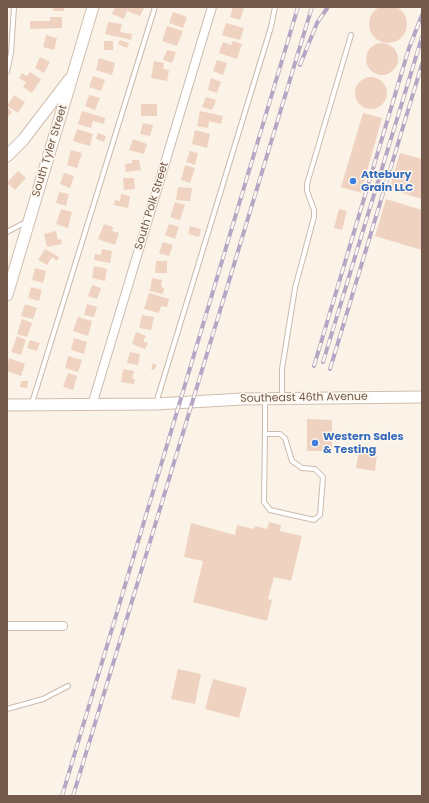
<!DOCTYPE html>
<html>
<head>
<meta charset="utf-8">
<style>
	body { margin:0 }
	#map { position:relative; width:429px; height:803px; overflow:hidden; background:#fbf3e7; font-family:Poppins,sans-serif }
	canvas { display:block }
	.frame { position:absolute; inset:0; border:8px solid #735a4d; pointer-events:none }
</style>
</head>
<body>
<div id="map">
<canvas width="429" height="803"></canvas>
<div class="frame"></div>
</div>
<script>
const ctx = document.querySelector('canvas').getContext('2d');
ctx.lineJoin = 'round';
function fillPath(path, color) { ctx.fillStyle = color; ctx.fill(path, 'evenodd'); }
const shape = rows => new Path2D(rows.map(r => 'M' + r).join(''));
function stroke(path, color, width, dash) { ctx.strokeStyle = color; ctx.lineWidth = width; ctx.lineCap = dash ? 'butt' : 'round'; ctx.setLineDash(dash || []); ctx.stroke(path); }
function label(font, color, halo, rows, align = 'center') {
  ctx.font = font + ' Poppins,sans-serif'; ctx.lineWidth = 3; ctx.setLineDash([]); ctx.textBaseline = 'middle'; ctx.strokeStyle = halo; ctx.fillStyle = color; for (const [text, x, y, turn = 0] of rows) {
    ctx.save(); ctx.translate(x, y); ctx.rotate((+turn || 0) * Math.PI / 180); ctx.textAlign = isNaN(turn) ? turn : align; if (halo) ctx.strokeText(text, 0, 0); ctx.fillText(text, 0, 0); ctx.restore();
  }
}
const building = shape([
	'369 24a19 19 0 1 1 38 0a19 19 0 1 1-38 0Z',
	[53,7,64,7,64,11,53,11],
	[115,7,127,7,132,9,132,7,144,8,140,16,127,11,124,19,112,14],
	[233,7,244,8,240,20,230,17],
	[173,12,187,17,183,28,169,23],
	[50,17,62,17,62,28,30,29,30,21,50,21],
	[108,22,122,24,120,32,132,34,131,40,105,34],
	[226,23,244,28,240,40,222,35],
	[167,26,183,31,177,46,162,41],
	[46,35,57,38,54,50,43,47],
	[120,40,129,43,127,48,118,44],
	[104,41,113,41,113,50,104,50],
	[233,41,242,44,237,59,219,53,223,42,231,45],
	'366 59a16 16 0 1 1 32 0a16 16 0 1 1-32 0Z',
	[167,50,176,52,172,63,163,60],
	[40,57,50,62,44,73,35,68],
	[99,58,115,63,112,75,96,70],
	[217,60,227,63,223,75,213,71],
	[154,61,164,63,163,69,169,70,167,81,151,78],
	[30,72,41,79,32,93,23,87,26,82,19,78,22,73,27,76],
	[93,76,105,80,101,91,89,87],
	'355 93a16 16 0 1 1 32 0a16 16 0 1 1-32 0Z',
	[211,78,221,82,217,93,208,90],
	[14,95,25,102,18,113,7,106],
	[89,95,100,98,95,110,85,106],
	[206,97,216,100,212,110,202,107],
	[141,104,157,104,157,116,141,116],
	[7,107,12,112,7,118],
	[82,111,105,118,104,124,93,121,91,128,78,124],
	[200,111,223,116,221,124,209,121,208,128,197,126],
	[363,113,382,118,361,193,341,187],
	[143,123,153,125,150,136,140,134],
	[77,129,93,134,90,146,73,141],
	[195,130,210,134,207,148,192,144],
	[98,133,106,136,104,142,96,139],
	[133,139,147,144,144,154,129,150],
	[71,150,82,153,77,168,67,165],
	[190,151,198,153,195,165,186,162],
	[400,153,422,159,422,199,389,189],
	[132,160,139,160,141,170,126,172,125,164,132,163],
	[185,165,195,168,190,183,181,180],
	[18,171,26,178,15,190,7,183],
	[64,173,74,176,70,188,60,184],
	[123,178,134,178,135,189,124,190],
	[178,187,192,188,190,201,176,200],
	[59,192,69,194,66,206,56,203],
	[121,194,130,196,128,208,114,205,115,200,120,201],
	[386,199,422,210,422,250,375,236],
	[175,202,185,205,180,220,170,217],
	[61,209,72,212,68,228,56,224],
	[339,209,347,211,342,230,334,228],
	[104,224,113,227,112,231,119,233,115,245,98,239],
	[169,224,179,227,175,239,165,235],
	[190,226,201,229,199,237,188,234],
	[56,231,58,240,61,239,62,244,47,247,44,234],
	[163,242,173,245,169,256,159,253],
	[45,249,59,257,57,261,52,257,47,265,38,260],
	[102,249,112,251,110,263,94,260,95,254,101,255],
	[156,261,167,261,167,273,155,273],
	[94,266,107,269,105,281,92,278],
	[35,268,46,271,43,283,32,280],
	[152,278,162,280,161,287,164,288,163,294,150,291],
	[92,285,101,288,97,299,88,296],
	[31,287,42,290,39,301,28,298],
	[149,293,169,299,167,307,161,306,159,313,144,309],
	[25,304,37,308,33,319,21,316],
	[87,304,97,307,94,317,84,315],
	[142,315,154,317,151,330,139,328],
	[78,317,92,321,88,336,73,331],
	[22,319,32,323,27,337,17,334],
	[136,332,146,336,143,341,148,343,145,349,132,344],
	[17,336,26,340,21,355,11,352],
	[74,338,87,342,84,354,71,350],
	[30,340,40,343,37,351,27,348],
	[130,352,140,354,138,365,127,363],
	[68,356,82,360,78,372,65,368],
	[9,358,25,364,21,376,7,371],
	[153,363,157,365,154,370,151,369],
	[123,369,134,371,132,379,135,379,134,384,121,382],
	[68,373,77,376,73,390,63,387],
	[21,381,28,381,27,388,20,387],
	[307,419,332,420,332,451,307,451],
	[359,451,377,453,375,471,356,468],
	[269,522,281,525,280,531,302,536,291,581,274,577,268,599,272,600,267,621,193,602,203,561,184,557,191,523,235,535,237,525,254,529,255,526,267,529],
	[178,669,201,674,195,704,171,699],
	[213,679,247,688,239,718,205,709]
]);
const lane = shape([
	[7,72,11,53,14,7],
	[7,232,26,222],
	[282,397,282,369,295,288,314,217,314,210,307,191,307,184,351,35],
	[32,403,155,7],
	[156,403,271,27,275,7],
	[265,434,280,434,285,438,292,461,302,468,315,469,323,477,320,515,314,520,270,510,264,502,265,434,265,399],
	[7,709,43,699,68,686]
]);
const street = shape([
	[92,405,212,7],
	[7,626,63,626]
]);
const secondary = shape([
	[7,156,23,140,69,80],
	[7,295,93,7],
	[7,405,156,404,242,399,422,397]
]);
const rail = shape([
	[300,65,317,23,328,7],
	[323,362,422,37],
	[314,366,409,48,422,15],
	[330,369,422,64],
	[62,796,298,7],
	[73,796,312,7]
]);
const markers = [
	[353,181,4,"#3f7fe0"],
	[315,443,4,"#3f7fe0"]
];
const streetNames = [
	["South Tyler Street",50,151,-73],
	["South Polk Street",152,206,-73],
	["Southeast 46th Avenue",304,398,-1]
];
const shopNames = [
	["Attebury",361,175],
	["Grain LLC",361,188],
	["Western Sales",323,437],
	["& Testing",323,450]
];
fillPath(building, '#efd2c0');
stroke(lane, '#ccbbae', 6);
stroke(street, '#ccbbae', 10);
stroke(secondary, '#d1bdae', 13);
stroke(lane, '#fff', 4);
stroke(street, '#fff', 8);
stroke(secondary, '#fff', 11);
stroke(rail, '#b6a6c5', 4);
stroke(rail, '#fef7ed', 2.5, [8]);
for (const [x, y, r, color] of markers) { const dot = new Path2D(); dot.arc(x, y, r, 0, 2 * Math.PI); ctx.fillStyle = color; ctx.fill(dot); stroke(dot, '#fef7ed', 1.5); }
label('11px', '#735a4d', '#fef7ed', streetNames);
label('bold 11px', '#366cbe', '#fef7ed', shopNames, 'left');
</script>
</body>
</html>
